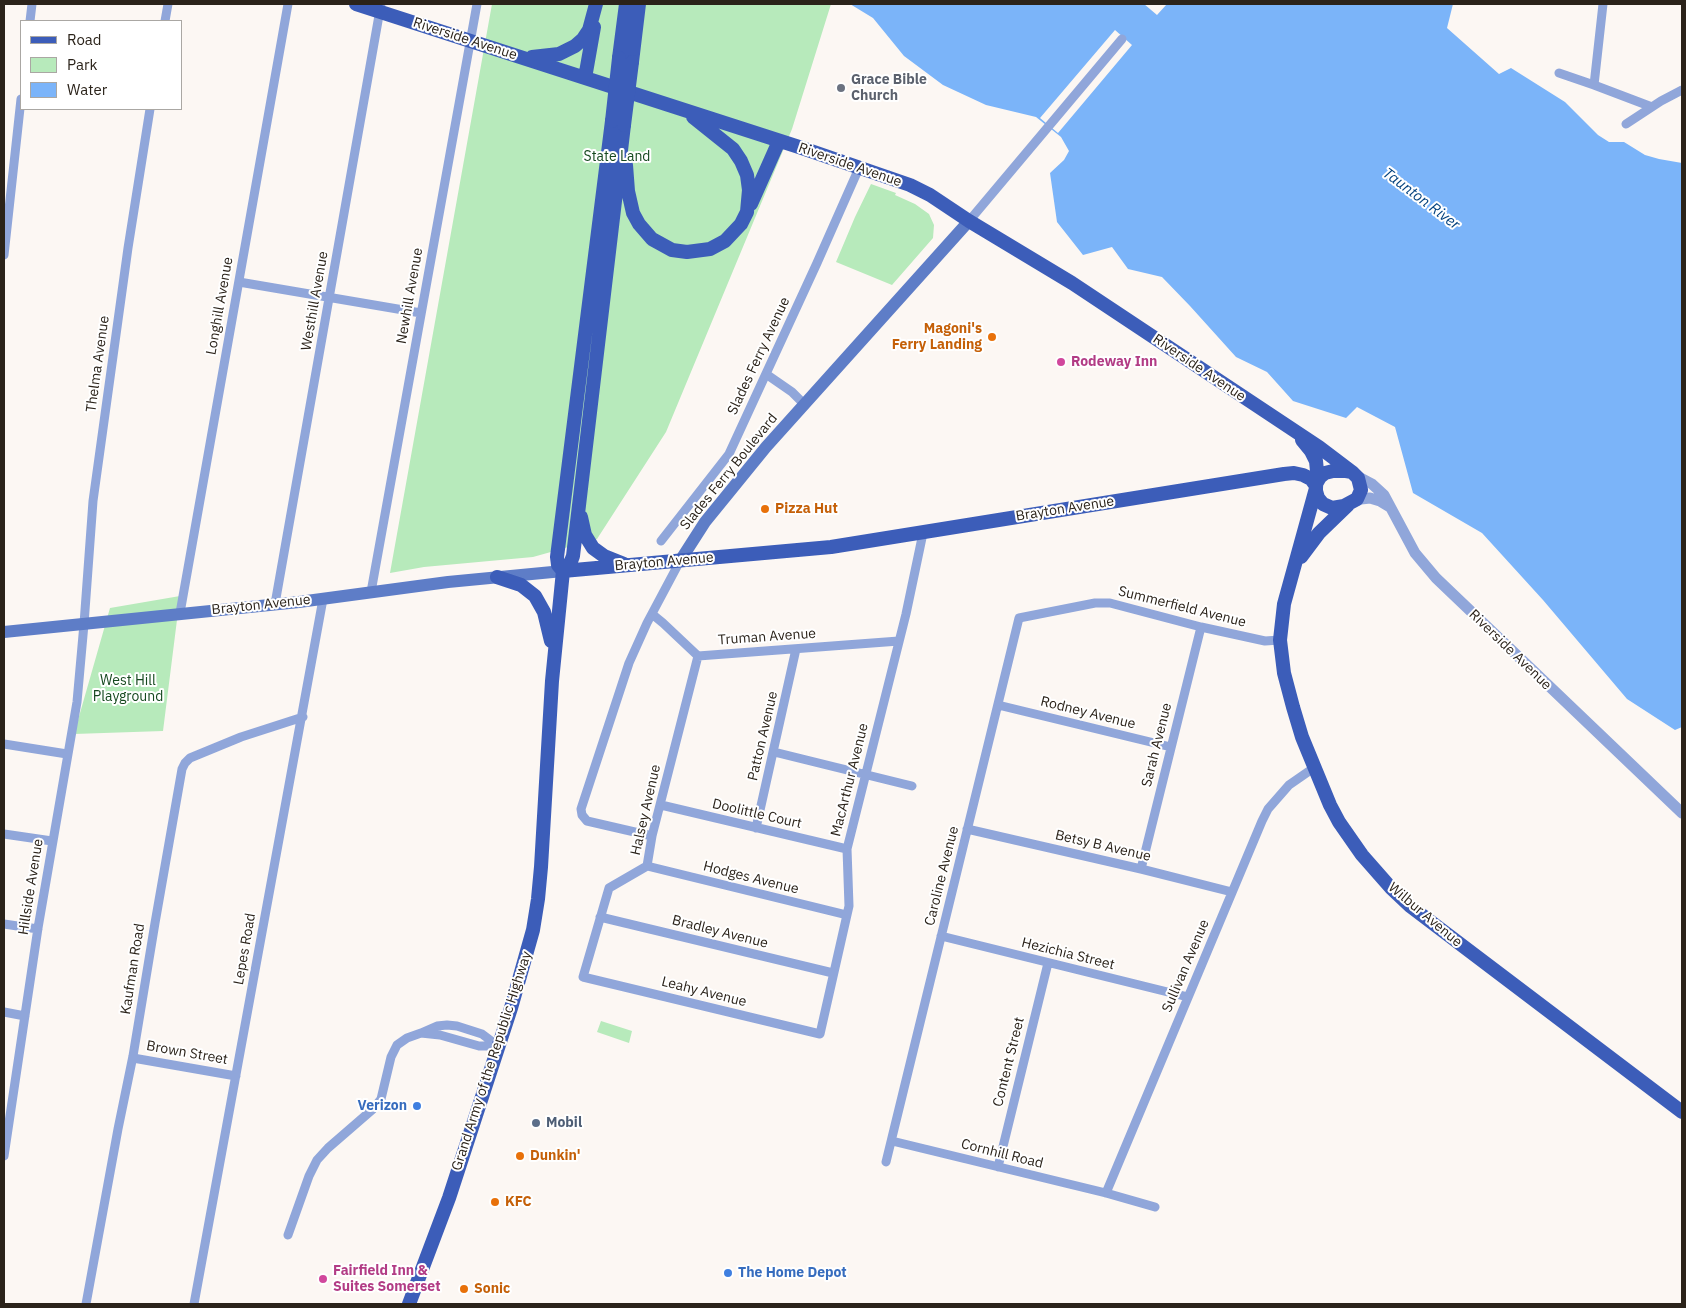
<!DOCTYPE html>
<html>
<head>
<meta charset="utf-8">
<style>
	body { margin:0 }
	#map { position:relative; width:1686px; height:1308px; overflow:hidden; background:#fcf7f3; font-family:"IBM Plex Sans",sans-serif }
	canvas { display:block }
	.frame { position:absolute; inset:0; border:5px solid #2b231a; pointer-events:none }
	.legend { position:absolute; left:20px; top:20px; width:162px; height:90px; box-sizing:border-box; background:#fff; border:1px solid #aaa7a3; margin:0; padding:6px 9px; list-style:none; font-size:15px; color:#2b231a }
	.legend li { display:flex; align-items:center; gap:10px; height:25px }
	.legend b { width:25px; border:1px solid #aaa7a3 }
</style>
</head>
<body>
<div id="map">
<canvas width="1686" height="1308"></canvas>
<div class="frame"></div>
<ul class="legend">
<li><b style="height:6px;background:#3c5db9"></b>Road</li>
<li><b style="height:14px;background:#b7eabb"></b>Park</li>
<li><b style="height:14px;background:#7bb4f9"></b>Water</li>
</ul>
</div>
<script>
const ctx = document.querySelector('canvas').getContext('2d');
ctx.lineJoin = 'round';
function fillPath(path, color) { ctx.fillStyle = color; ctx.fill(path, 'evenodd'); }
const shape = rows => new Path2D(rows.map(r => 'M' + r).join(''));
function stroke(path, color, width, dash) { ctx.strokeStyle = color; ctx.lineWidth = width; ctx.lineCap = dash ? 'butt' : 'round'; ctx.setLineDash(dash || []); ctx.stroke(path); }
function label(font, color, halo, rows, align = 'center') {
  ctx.font = font + ' "IBM Plex Sans",sans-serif'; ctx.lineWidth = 4; ctx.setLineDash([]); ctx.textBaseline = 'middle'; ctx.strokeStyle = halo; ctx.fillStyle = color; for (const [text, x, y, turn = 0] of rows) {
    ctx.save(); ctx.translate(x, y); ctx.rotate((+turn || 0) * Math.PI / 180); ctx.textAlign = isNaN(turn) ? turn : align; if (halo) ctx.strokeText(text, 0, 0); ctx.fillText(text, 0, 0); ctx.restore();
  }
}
const green = shape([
	[492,4,831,4,792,129,666,432,597,539,533,557,424,567,390,573],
	[871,184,896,193,895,195,915,204,929,214,934,225,933,238,892,285,836,262,855,217],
	[180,596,163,731,74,734,110,608],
	[601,1021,632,1031,629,1043,597,1032]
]);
const water = shape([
	[850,4,1453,4,1447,28,1499,74,1511,68,1565,102,1598,135,1609,142,1624,142,1645,155,1659,159,1682,163,1682,727,1675,730,1627,699,1543,600,1482,533,1413,493,1395,427,1357,407,1346,418,1293,401,1267,372,1236,357,1190,306,1162,277,1128,269,1112,247,1083,255,1057,222,1050,173,1064,160,1069,151,1061,137,1036,117,986,105,943,85,904,56,873,18]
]);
const pier = shape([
	[1144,4,1167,4,1157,15],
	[1115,30,1132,45,1058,133,1040,118]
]);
const minor = shape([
	[1603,4,1594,85,1652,107],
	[30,21,32,4],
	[165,21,168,4],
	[1559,73,1594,85],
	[1626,124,1661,101,1682,90],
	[969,221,1122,39],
	[4,255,21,99],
	[239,282,421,313],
	[766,374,792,392,804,404],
	[661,541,729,454,817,263,859,168],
	[371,592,477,4],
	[275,604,381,4],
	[180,613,288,4],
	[652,614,663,623,698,656,899,641],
	[698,656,652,836,647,866,609,888,583,977,820,1034,849,906,847,849,906,614,923,533],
	[998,705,1171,747],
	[4,744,67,754],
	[774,752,912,786],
	[661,805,847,849],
	[756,828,796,649],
	[967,829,1141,869,1232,892],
	[4,834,52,841],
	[652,836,587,821,582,815,581,809,629,663,647,623,680,561],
	[647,866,847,915],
	[1141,869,1201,627],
	[600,917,833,973],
	[4,924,38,929],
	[941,936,1188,997],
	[4,1012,25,1016],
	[447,1025,457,1026,482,1034,498,1046,479,1046,440,1035,421,1033,437,1026,447,1025],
	[133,1058,236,1076],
	[892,1141,1106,1193,1155,1207],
	[4,1156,38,928,77,702,84,624,93,501,128,248,150,109],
	[886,1162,1019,618,1095,603,1110,603,1201,627,1265,641,1280,640],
	[998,1167,1048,963],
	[1106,1193,1262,821,1268,809,1289,785,1315,767],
	[288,1235,309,1176,317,1160,328,1148,373,1109,381,1099,391,1057,397,1045,407,1038,421,1033],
	[86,1304,118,1129,133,1056,155,923,182,769,185,763,190,758,241,737,303,717],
	[194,1304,323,599]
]);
const tertiary = shape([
	[1355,475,1372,484,1384,495,1415,553,1436,578,1682,813],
	[1355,501,1361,499,1370,498,1380,501,1390,507]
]);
const secondary = shape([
	[680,561,705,522,766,447,969,221],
	[4,632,299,602,448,582,563,571]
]);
const primary = shape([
	[356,4,799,147,910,185,930,195,969,221,1072,283,1319,447,1352,472],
	[532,57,559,54,575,46,583,39,589,30,596,4],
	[619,58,626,4],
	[632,62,639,4],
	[585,78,594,27],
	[626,165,628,191,633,213,639,224,652,239,672,250,687,252,710,249,725,241,741,224,747,212,749,190,747,175,741,161,733,149,693,117],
	[751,204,779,141],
	[1302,440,1311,451,1316,461,1317,471,1316,488,1316,491,1318,498,1323,504,1332,508,1344,506,1357,499,1361,490,1358,478,1352,472,1346,471,1333,471,1325,473,1320,477,1316,484],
	[1316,488,1284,604,1280,640,1284,673,1293,707,1302,737,1330,805,1339,822,1362,855,1391,888,1410,906,1682,1112],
	[581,517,585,535,593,548,604,556,624,564],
	[1301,557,1319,533,1348,505],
	[563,571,831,547,1284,474,1294,473,1303,475,1311,479,1316,486],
	[563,571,558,565,557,557,612,121],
	[563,571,570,564,573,556,624,125],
	[497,577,521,585,535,596,544,612,551,641],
	[409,1304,449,1198,511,1008,533,930,538,899,541,867,552,681,563,571]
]);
const primaryBridge = shape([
	[612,121,619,58],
	[624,125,632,62]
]);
const markers = [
	[841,88,5,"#6b7280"],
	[992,337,5,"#e8710a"],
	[1061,362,5,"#d1479c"],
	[765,509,5,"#e8710a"],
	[417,1106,5,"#3f7fe0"],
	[536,1123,5,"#5c6f8a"],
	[520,1156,5,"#e8710a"],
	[495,1202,5,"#e8710a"],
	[728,1273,5,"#3f7fe0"],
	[323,1279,5,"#d1479c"],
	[464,1289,5,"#e8710a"]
];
const streetNames = [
	["Riverside Avenue",465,39,18],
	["Riverside Avenue",850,165,19],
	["Newhill Avenue",410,296,-80],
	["Westhill Avenue",315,301,-80],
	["Longhill Avenue",220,306,-80],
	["Slades Ferry Avenue",759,356,-65],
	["Thelma Avenue",98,364,-82],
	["Riverside Avenue",1199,368,34],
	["Slades Ferry Boulevard",729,472,-51],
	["Brayton Avenue",1065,509,-9],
	["Brayton Avenue",664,562,-5],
	["Brayton Avenue",261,605,-6],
	["Summerfield Avenue",1182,607,14],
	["Truman Avenue",767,637,-4],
	["Riverside Avenue",1510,650,44],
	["Rodney Avenue",1088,713,14],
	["Patton Avenue",763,736,-77],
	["Sarah Avenue",1157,745,-76],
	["MacArthur Avenue",850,780,-76],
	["Halsey Avenue",646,810,-77],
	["Doolittle Court",757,814,13],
	["Betsy B Avenue",1103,846,13],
	["Caroline Avenue",942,876,-76],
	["Hodges Avenue",751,878,14],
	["Hillside Avenue",31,887,-81],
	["Wilbur Avenue",1425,915,40],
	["Bradley Avenue",720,932,14],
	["Lepes Road",245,949,-80],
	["Hezichia Street",1068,954,14],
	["Sullivan Avenue",1186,966,-67],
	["Kaufman Road",133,969,-81],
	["Leahy Avenue",704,992,14],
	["Brown Street",187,1053,10],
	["Grand Army of the Republic Highway",492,1061,-72],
	["Content Street",1009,1062,-76],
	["Cornhill Road",1002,1154,14]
];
const worshipNames = [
	["Grace Bible",851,80],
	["Church",851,96]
];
const parkNames = [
	["State Land",617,157],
	["West Hill",128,681],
	["Playground",128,697]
];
const foodNames = [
	["Magoni's",982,329,"right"],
	["Ferry Landing",982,345,"right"],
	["Pizza Hut",775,509],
	["Dunkin'",530,1156],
	["KFC",505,1202],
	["Sonic",474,1289]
];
const hotelNames = [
	["Rodeway Inn",1071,362],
	["Fairfield Inn &",333,1271],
	["Suites Somerset",333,1287]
];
const shopNames = [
	["Verizon",407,1106],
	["The Home Depot",738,1273,"left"]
];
const serviceNames = [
	["Mobil",546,1123]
];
const waterNames = [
	["Taunton River",1421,199,37]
];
fillPath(green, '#b7eabb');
fillPath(water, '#7bb4f9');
fillPath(pier, '#fcf7f3');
stroke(minor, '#90a6da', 9);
stroke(tertiary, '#90a6da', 11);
stroke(secondary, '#5e7dc7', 12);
stroke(primary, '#3c5db9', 14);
stroke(primaryBridge, '#3c5db9', 14);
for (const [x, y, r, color] of markers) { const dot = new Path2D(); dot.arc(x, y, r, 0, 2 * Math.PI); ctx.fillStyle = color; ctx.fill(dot); stroke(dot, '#fff', 2); }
label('14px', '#2b231a', '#fff', streetNames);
label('bold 14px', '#5b616d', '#fff', worshipNames, 'left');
label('14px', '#15481e', '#fff', parkNames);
label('bold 14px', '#c56008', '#fff', foodNames, 'left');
label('bold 14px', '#b23c85', '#fff', hotelNames, 'left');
label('bold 14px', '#366cbe', '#fff', shopNames, 'right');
label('bold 14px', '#4e5e75', '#fff', serviceNames, 'left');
label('italic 15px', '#05437f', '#fff', waterNames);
</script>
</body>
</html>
